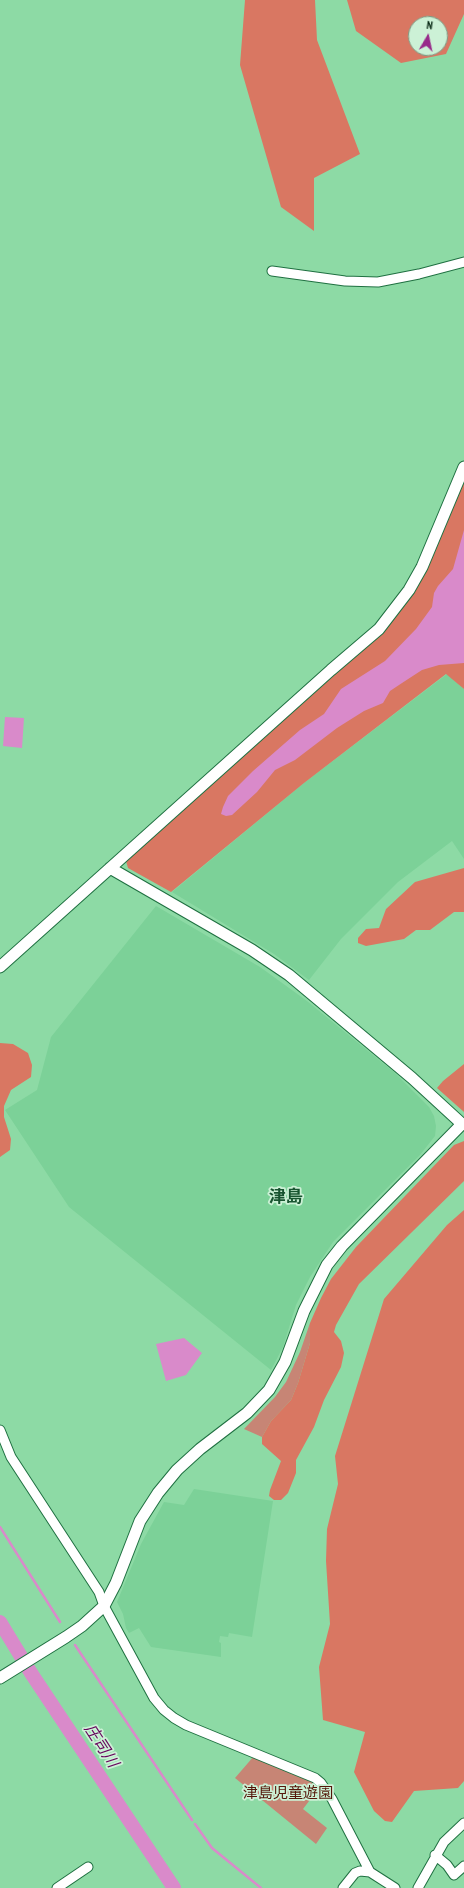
<!DOCTYPE html>
<html>
<head>
<meta charset="utf-8">
<style>
	body { margin:0 }
	#map { position:relative; width:464px; height:1888px; overflow:hidden; background:#8ddaa5; font-family:"PT Sans Narrow",sans-serif }
	canvas { display:block }
	.north { position:absolute; left:408px; top:16px; width:40px; height:40px; box-sizing:border-box; background:#ccf1d6; border:1px solid #7b9e86; border-radius:50%; rotate:9deg; font-size:11px; font-weight:700; line-height:16px; text-align:center; color:#02220e }
	.north::after { content:''; display:block; margin:auto; width:14px; height:18px; background:#982a8a; clip-path:polygon(50% 0,100% 100%,50% 72%,0 100%) }
</style>
</head>
<body>
<div id="map">
<canvas width="464" height="1888"></canvas>
<div class="north">N</div>
</div>
<script>
const ctx = document.querySelector('canvas').getContext('2d');
ctx.lineJoin = 'round';
function fillPath(path, color) { ctx.fillStyle = color; ctx.fill(path, 'evenodd'); }
const shape = rows => new Path2D(rows.map(r => 'M' + r).join(''));
function stroke(path, color, width, dash) { ctx.strokeStyle = color; ctx.lineWidth = width; ctx.lineCap = dash ? 'butt' : 'round'; ctx.setLineDash(dash || []); ctx.stroke(path); }
function label(font, color, halo, rows, align = 'center') {
  ctx.font = font + ' "PT Sans Narrow","Noto Sans JP",sans-serif'; ctx.lineWidth = 3.5; ctx.setLineDash([]); ctx.textBaseline = 'middle'; ctx.strokeStyle = halo; ctx.fillStyle = color; for (const [text, x, y, turn = 0] of rows) {
    ctx.save(); ctx.translate(x, y); ctx.rotate((+turn || 0) * Math.PI / 180); ctx.textAlign = isNaN(turn) ? turn : align; if (halo) ctx.strokeText(text, 0, 0); ctx.fillText(text, 0, 0); ctx.restore();
  }
}
const built = shape([
	[447,674,464,689,464,859,452,841,398,882,341,939,309,980,274,954,172,892,304,783],
	[156,906,260,967,307,1001,395,1073,429,1107,434,1116,436,1126,435,1136,420,1155,333,1242,310,1277,296,1305,283,1347,271,1370,69,1207,5,1110,37,1090,51,1037],
	[194,1489,273,1501,252,1637,229,1633,228,1637,220,1636,219,1642,221,1643,221,1657,151,1647,139,1628,129,1633,126,1628,123,1614,117,1602,141,1544,164,1502,184,1505]
]);
const green = shape([
	[310,1323,310,1343,298,1383,291,1400,271,1421,262,1437,244,1429,275,1397,286,1382,300,1352],
	[254,1756,312,1782,319,1788,303,1809,327,1828,316,1844,235,1778]
]);
const forest = shape([
	[245,0,315,0,317,40,360,154,314,178,314,231,281,207,240,65],
	[347,0,464,0,464,14,446,54,401,63,356,31],
	[416,24,440,24,440,48,416,48],
	[464,481,464,689,446,674,304,783,171,892,128,868,126,861,381,633],
	[464,868,464,912,454,912,430,930,416,930,404,939,366,946,358,943,358,938,366,929,379,928,386,909,415,882],
	[0,1043,13,1044,28,1053,32,1065,31,1077,11,1090,4,1106,4,1117,11,1139,10,1150,0,1157],
	[464,1064,464,1112,437,1088,443,1081],
	[464,1141,464,1181,359,1284,336,1325,334,1332,341,1341,344,1353,341,1367,324,1400,314,1427,296,1460,296,1473,288,1493,281,1500,274,1500,269,1496,270,1490,281,1461,262,1444,262,1437,271,1421,291,1400,298,1383,310,1343,310,1323,321,1298,331,1279,356,1247,454,1145],
	[464,1210,464,1781,458,1788,414,1791,392,1822,385,1821,374,1811,354,1772,365,1732,323,1720,319,1667,330,1624,326,1561,327,1529,338,1484,335,1456,384,1299,447,1225]
]);
const water = shape([
	[464,530,464,663,439,665,422,670,402,683,390,691,383,703,364,711,337,728,295,760,275,770,257,792,232,815,226,816,221,814,223,807,228,796,253,771,300,730,324,714,341,689,385,661,416,629,432,607,434,593,438,586,453,569],
	[5,717,24,718,22,748,3,746],
	[184,1338,202,1353,186,1375,166,1381,156,1344]
]);
const stream = shape([
	[0,1527,60,1622],
	[75,1645,192,1820],
	[195,1824,212,1848,261,1888]
]);
const river = shape([
	[0,1622,31,1673,174,1888]
]);
const minor = shape([
	[272,271,345,281,378,282,419,274,464,262],
	[0,1430,11,1457,99,1592,104,1606,154,1698,164,1710,174,1718,186,1725,315,1778,321,1783,332,1799,370,1872,395,1888],
	[435,1855,447,1865,454,1875,464,1866],
	[57,1888,88,1867],
	[343,1888,355,1873,360,1871,370,1872],
	[418,1888,444,1842,464,1823]
]);
const tertiary = shape([
	[0,967,331,670,379,629,409,590,422,567,464,467],
	[0,1678,66,1637,82,1626,104,1606,116,1583,140,1521,158,1493,177,1470,200,1449,247,1413,269,1390,285,1362,304,1311,327,1265,342,1246,462,1124,412,1078,289,975,252,950,110,868]
]);
const parkNames = [
	["津島児童遊園",288,1794]
];
const waterNames = [
	["庄司川",101,1746,57]
];
const quarterNames = [
	["津島",286,1197]
];
fillPath(built, '#7cd198');
fillPath(green, '#c78575');
fillPath(forest, '#d97762');
fillPath(water, '#d98aca');
stroke(stream, '#d98aca', 2.5);
stroke(river, '#d98aca', 14);
stroke(minor, '#1f7041', 11);
stroke(tertiary, '#1f7041', 13);
stroke(minor, '#fff', 9);
stroke(tertiary, '#fff', 11);
label('15px', '#541609', '#ccf1d6', parkNames);
label('italic 16px', '#65005b', '#ccf1d6', waterNames);
label('bold 17px', '#185430', '#ccf1d6', quarterNames);
</script>
</body>
</html>
